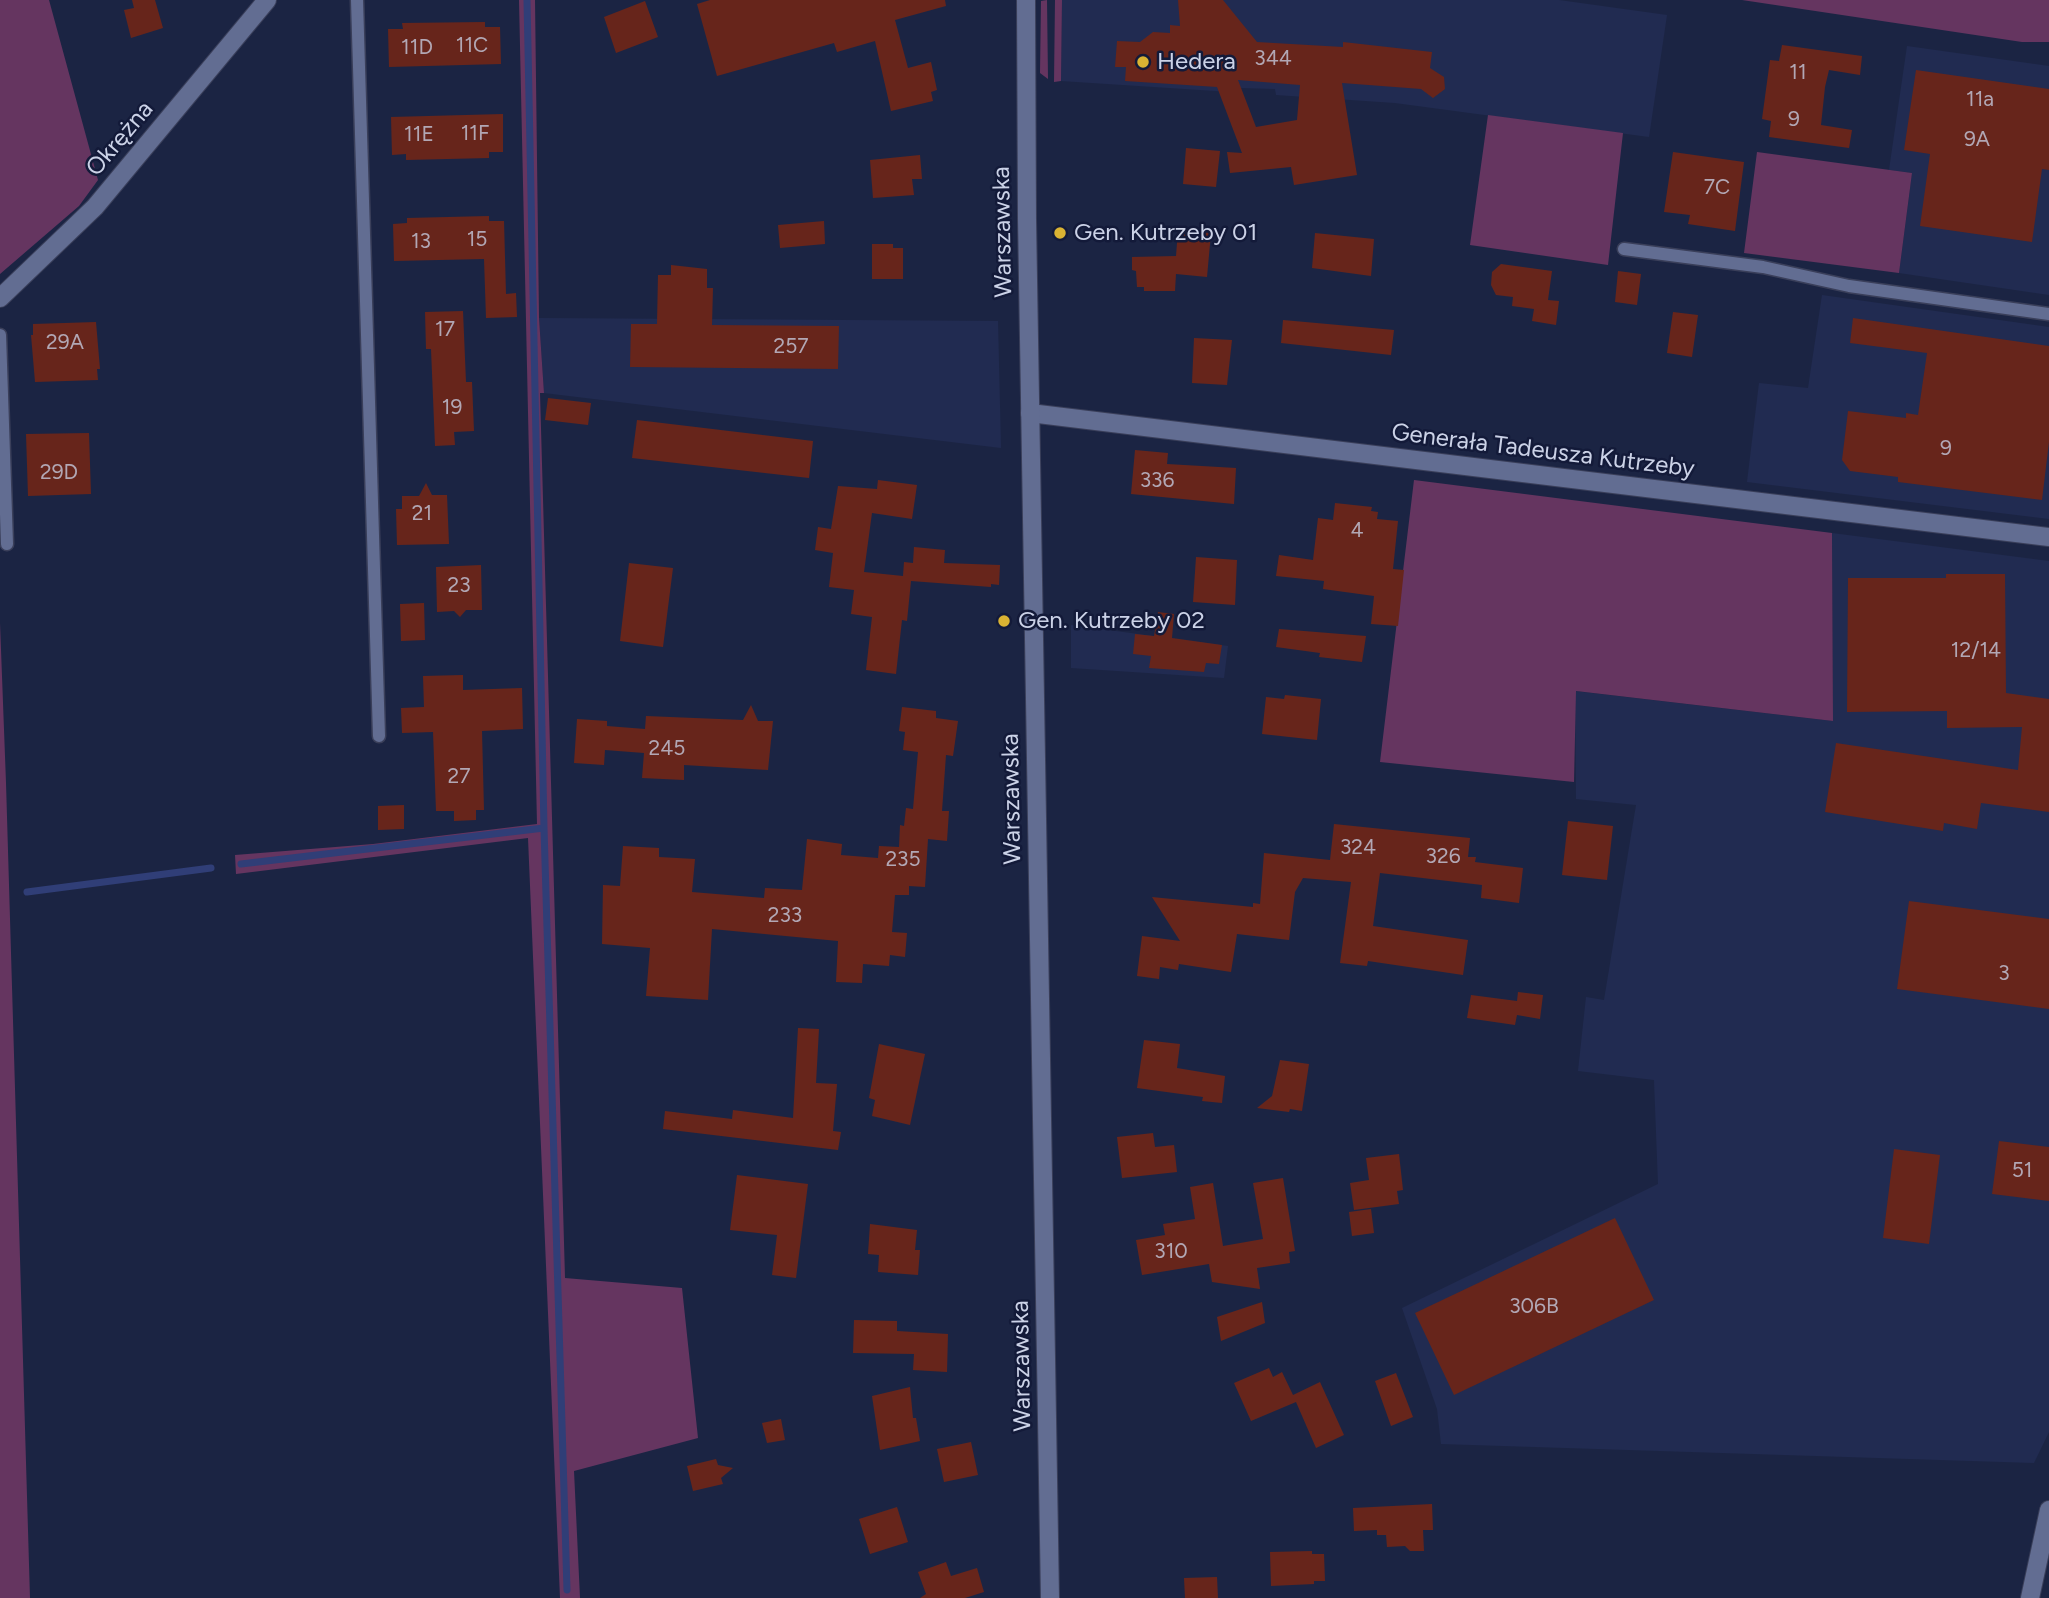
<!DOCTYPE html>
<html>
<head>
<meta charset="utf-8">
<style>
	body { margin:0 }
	canvas { display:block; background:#1b2443 }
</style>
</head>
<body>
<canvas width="2049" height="1598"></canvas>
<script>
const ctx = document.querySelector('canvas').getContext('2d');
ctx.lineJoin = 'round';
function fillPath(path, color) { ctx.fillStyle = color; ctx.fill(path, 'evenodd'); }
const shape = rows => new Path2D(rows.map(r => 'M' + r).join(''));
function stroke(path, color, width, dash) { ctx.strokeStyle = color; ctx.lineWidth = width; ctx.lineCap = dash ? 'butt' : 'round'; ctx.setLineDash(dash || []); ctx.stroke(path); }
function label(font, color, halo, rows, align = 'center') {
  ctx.font = font + ' Figtree,sans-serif'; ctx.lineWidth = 5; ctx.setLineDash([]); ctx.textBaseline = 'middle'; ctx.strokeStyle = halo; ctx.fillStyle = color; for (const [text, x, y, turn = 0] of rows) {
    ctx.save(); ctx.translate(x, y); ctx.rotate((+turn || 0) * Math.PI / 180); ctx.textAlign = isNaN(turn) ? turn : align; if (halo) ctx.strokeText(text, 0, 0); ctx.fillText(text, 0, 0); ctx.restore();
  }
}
const built = shape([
	[1062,0,1559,0,1667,15,1649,137,1395,103,1276,95,1275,89,1241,88,1231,92,1061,81],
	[1907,46,2049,66,2049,295,1899,273,1912,173,1889,170],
	[1822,295,2049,327,2049,519,1747,482,1759,383,1808,388],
	[539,318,998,321,1001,448,544,393],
	[1832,533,2049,561,2049,1432,2034,1463,1441,1444,1437,1409,1402,1308,1658,1184,1654,1080,1578,1071,1586,997,1604,1000,1636,805,1576,799,1575,691,1833,721],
	[1071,625,1228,646,1224,678,1071,668]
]);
const green = shape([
	[0,0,49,0,98,180,79,206,0,274],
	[519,0,535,0,539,318,544,393,540,393,565,1278,682,1288,698,1438,574,1471,580,1598,560,1598,528,838,236,874,235,855,373,844,537,824],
	[1047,0,1048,79,1040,73,1041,1],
	[1055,0,1062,0,1061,81,1054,82],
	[1742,0,2049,0,2049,42,2022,42],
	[1488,115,1623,133,1608,265,1470,245],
	[1757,152,1912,173,1899,273,1744,253],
	[1414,480,1832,533,1833,721,1576,691,1574,782,1380,762],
	[0,623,6,783,30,1598,0,1598]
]);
const stream = shape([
	[527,0,544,828,567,1590],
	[241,864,544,828],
	[27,892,211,868]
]);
const building = shape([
	[132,0,155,0,163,28,131,38,124,10,134,8],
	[710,0,945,0,946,6,895,20,908,68,931,62,937,90,931,92,933,101,891,111,875,41,837,52,834,43,717,76,697,4],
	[1178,0,1223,0,1257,42,1343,47,1343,42,1432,52,1430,68,1444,77,1445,89,1433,98,1421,89,1342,83,1357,175,1294,185,1291,167,1230,173,1227,152,1242,153,1217,87,1125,81,1126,67,1115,67,1117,41,1140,42,1153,32,1170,33,1170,25,1180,26],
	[1238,80,1300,85,1297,120,1256,127],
	[645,1,658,37,616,53,604,17],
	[485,22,485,27,500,27,501,64,389,67,388,29,403,29,402,23],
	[1782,45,1862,56,1860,75,1829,70,1825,87,1821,125,1852,130,1849,148,1769,137,1771,121,1762,119,1770,60,1779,61],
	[1916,70,2049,89,2049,170,2042,169,2032,242,1920,226,1930,154,1904,150],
	[503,114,503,152,489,152,489,158,406,160,406,154,392,155,391,117],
	[1186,148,1220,151,1216,187,1183,184],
	[1673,152,1744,162,1735,231,1688,224,1690,215,1664,212],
	[920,155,922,179,912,179,914,195,873,198,870,160],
	[489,216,489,221,504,221,506,294,516,293,517,317,486,318,484,259,394,261,393,224,407,223,407,218],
	[824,221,825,244,780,248,778,225],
	[1178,230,1211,233,1207,277,1176,274,1175,291,1144,291,1144,287,1137,287,1136,271,1132,270,1132,257,1176,256],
	[1315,233,1374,239,1371,276,1312,268],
	[872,244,893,244,893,248,903,248,903,279,872,279],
	[1501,264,1552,271,1548,300,1559,301,1556,325,1532,321,1534,309,1512,306,1513,297,1496,295,1491,285,1492,272],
	[671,265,707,269,707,288,713,288,712,325,839,326,838,369,630,367,631,324,657,324,658,275,671,275],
	[1618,271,1641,274,1637,305,1615,302],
	[463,311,466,382,472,382,474,431,454,432,455,445,435,446,431,349,426,349,425,312],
	[1673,312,1698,315,1692,357,1667,353],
	[1853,318,2049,346,2049,442,2042,500,1898,482,1898,477,1850,471,1842,460,1848,411,1906,418,1906,413,1918,415,1927,353,1850,343],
	[1283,320,1394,330,1391,355,1281,343],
	[96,322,100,369,97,369,98,380,35,382,31,335,33,335,33,324],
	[1194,338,1232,340,1227,385,1192,383],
	[548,398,591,403,588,425,545,420],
	[637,420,813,441,809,478,632,458],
	[89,433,91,494,28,496,26,434],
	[1135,450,1168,453,1167,464,1236,468,1234,504,1131,494],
	[878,480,917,485,912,519,872,513,864,572,903,576,904,562,913,563,914,547,945,550,944,563,1000,565,999,585,991,584,991,587,911,581,907,621,902,620,896,674,866,670,872,617,851,614,854,590,829,587,833,553,815,550,818,527,831,529,838,486,877,489],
	[426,483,432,495,447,495,449,544,397,545,396,509,402,509,402,496,419,496],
	[1335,503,1372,507,1371,511,1378,512,1377,519,1398,521,1393,569,1404,570,1398,626,1371,624,1374,596,1323,589,1324,581,1276,576,1279,555,1313,560,1318,518,1333,520],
	[1196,557,1237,560,1235,605,1193,602],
	[629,563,673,568,663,647,620,641],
	[481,565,482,610,466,610,460,617,454,611,437,612,436,567],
	[1946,574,2005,574,2006,693,2049,699,2049,812,1981,803,1977,829,1944,823,1943,831,1825,812,1836,743,2018,770,2022,727,1947,728,1947,711,1847,712,1848,578,1946,578],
	[424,603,425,640,401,641,400,604],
	[1158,612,1174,614,1172,638,1222,645,1219,664,1206,663,1204,672,1149,668,1151,656,1133,654,1135,634,1154,636],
	[1279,629,1366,636,1362,662,1319,657,1320,653,1276,647],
	[463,675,463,690,522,688,523,729,482,731,484,810,476,810,476,820,454,821,454,811,436,811,433,732,402,733,401,708,424,707,423,676],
	[1285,695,1321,699,1317,740,1262,734,1266,697,1284,699],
	[751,705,758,721,773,721,768,770,684,765,684,780,642,778,644,753,605,750,604,765,574,763,577,719,607,721,607,726,645,729,646,716,743,720],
	[902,707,936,711,936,718,958,721,953,756,946,755,942,811,949,811,947,841,928,839,925,887,909,886,909,895,895,895,892,932,907,933,905,957,890,955,889,966,863,964,862,983,836,982,838,941,712,929,708,1000,646,996,650,948,602,944,603,885,620,886,623,846,659,848,659,857,695,859,692,892,764,898,765,888,802,890,807,839,842,844,841,855,878,858,879,846,899,847,900,825,904,826,906,808,913,809,918,752,903,750,905,732,899,731],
	[404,805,404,829,378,830,378,806],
	[1568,821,1613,826,1607,880,1562,875],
	[1334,824,1470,838,1468,857,1476,857,1475,862,1523,868,1519,903,1481,898,1482,885,1380,873,1373,926,1468,940,1463,975,1368,961,1367,966,1340,963,1351,882,1303,878,1295,892,1289,940,1237,934,1231,972,1179,964,1178,970,1160,967,1159,979,1137,976,1142,936,1180,941,1152,897,1253,907,1253,903,1260,904,1264,853,1330,860],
	[1909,901,2049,919,2049,1009,1897,989],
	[1518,992,1543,995,1540,1019,1517,1015,1515,1025,1467,1018,1471,995,1517,1001],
	[798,1028,819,1029,816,1083,837,1084,833,1131,841,1132,838,1150,663,1129,665,1111,732,1119,733,1110,793,1118],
	[1144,1040,1180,1044,1177,1068,1225,1076,1222,1103,1202,1101,1203,1097,1137,1088],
	[879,1044,925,1054,910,1125,872,1116,875,1100,869,1098],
	[1280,1060,1309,1064,1302,1111,1290,1109,1289,1112,1257,1108,1272,1096],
	[1153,1133,1155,1147,1174,1145,1177,1172,1122,1178,1117,1137],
	[1999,1141,2049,1147,2049,1201,1992,1194],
	[1894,1149,1940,1155,1929,1244,1883,1238],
	[1399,1154,1403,1190,1397,1191,1399,1204,1354,1210,1350,1183,1369,1180,1366,1158],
	[737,1175,808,1184,796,1278,772,1275,777,1235,730,1230],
	[1283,1178,1295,1251,1289,1252,1290,1263,1257,1268,1260,1289,1212,1282,1209,1264,1142,1275,1136,1240,1165,1235,1163,1224,1195,1219,1190,1187,1213,1183,1223,1246,1263,1239,1253,1183],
	[1371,1209,1374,1233,1352,1236,1349,1212],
	[1615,1218,1654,1300,1454,1395,1415,1313],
	[870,1224,917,1230,915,1250,920,1250,918,1275,878,1272,879,1255,868,1254],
	[1262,1302,1265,1323,1221,1341,1217,1317],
	[854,1320,897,1321,897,1331,948,1334,947,1372,913,1370,914,1354,853,1353],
	[1269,1368,1273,1377,1282,1372,1293,1395,1320,1382,1344,1435,1316,1448,1296,1402,1251,1421,1234,1383],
	[1396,1373,1413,1417,1391,1426,1375,1381],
	[910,1387,913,1418,916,1418,920,1441,880,1450,872,1396],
	[781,1419,785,1440,767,1443,762,1423],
	[971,1442,978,1475,944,1482,937,1449],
	[716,1459,718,1465,733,1468,721,1478,723,1484,693,1491,687,1466],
	[1432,1504,1433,1530,1423,1530,1424,1551,1410,1551,1405,1546,1387,1547,1386,1535,1377,1535,1377,1530,1354,1531,1353,1508],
	[897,1507,908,1542,870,1554,859,1519],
	[1312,1551,1312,1554,1324,1554,1325,1581,1314,1581,1314,1584,1271,1586,1270,1552],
	[946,1562,951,1576,977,1568,984,1592,965,1598,920,1598,926,1594,918,1572],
	[1217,1577,1218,1598,1185,1598,1184,1578]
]);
const service = shape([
	[357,0,379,736],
	[1624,249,1763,267,1849,286,2049,314],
	[0,335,7,544]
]);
const minor = shape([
	[0,298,95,207,267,0],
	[1030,413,2049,537],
	[2030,1598,2049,1510]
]);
const secondary = shape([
	[1026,0,1027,219,1050,1598]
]);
const markers = [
	[1143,62,7,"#dab333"],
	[1060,233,7,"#dab333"],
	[1004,621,7,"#dab333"]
];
const numberNames = [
	["11C",472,46],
	["11D",417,48],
	["344",1273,59],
	["11",1798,73],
	["11a",1980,100],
	["9",1794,120],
	["11F",475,134],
	["11E",419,135],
	["9A",1977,140],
	["7C",1717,188],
	["15",477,240],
	["13",421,242],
	["17",445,330],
	["29A",65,343],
	["257",791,347],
	["19",452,408],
	["9",1946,449],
	["29D",59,473],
	["336",1157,481],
	["21",422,514],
	["4",1357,531],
	["23",459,586],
	["12/14",1976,651],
	["245",667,749],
	["27",459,777],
	["324",1358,848],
	["326",1443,857],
	["235",903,860],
	["233",785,916],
	["3",2004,974],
	["51",2022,1171],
	["310",1171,1252],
	["306B",1534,1307]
];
const poiNames = [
	["Hedera",1157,62],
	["Gen. Kutrzeby 01",1074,233],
	["Gen. Kutrzeby 02",1018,621]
];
const streetNames = [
	["Okrężna",120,139,-50],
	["Warszawska",1003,232,-91],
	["Generała Tadeusza Kutrzeby",1543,451,7],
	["Warszawska",1012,799,-91],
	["Warszawska",1022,1366,-91]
];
fillPath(built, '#212b51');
fillPath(green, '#653560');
stroke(stream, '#303e77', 7);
fillPath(building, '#67251b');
stroke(service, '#3a3f5a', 15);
stroke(minor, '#3a3f5a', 20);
stroke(secondary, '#3a3f5a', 20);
stroke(service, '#626d92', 12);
stroke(minor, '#626d92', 18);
stroke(secondary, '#626d92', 18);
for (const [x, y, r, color] of markers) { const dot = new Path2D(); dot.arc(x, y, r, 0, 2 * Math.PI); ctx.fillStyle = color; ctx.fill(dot); stroke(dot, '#131a39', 2.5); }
label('21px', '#b2a7b4', null, numberNames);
label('24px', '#cbd2e7', '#131a39', poiNames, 'left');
label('24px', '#cbd2e7', '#131a39', streetNames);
</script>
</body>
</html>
